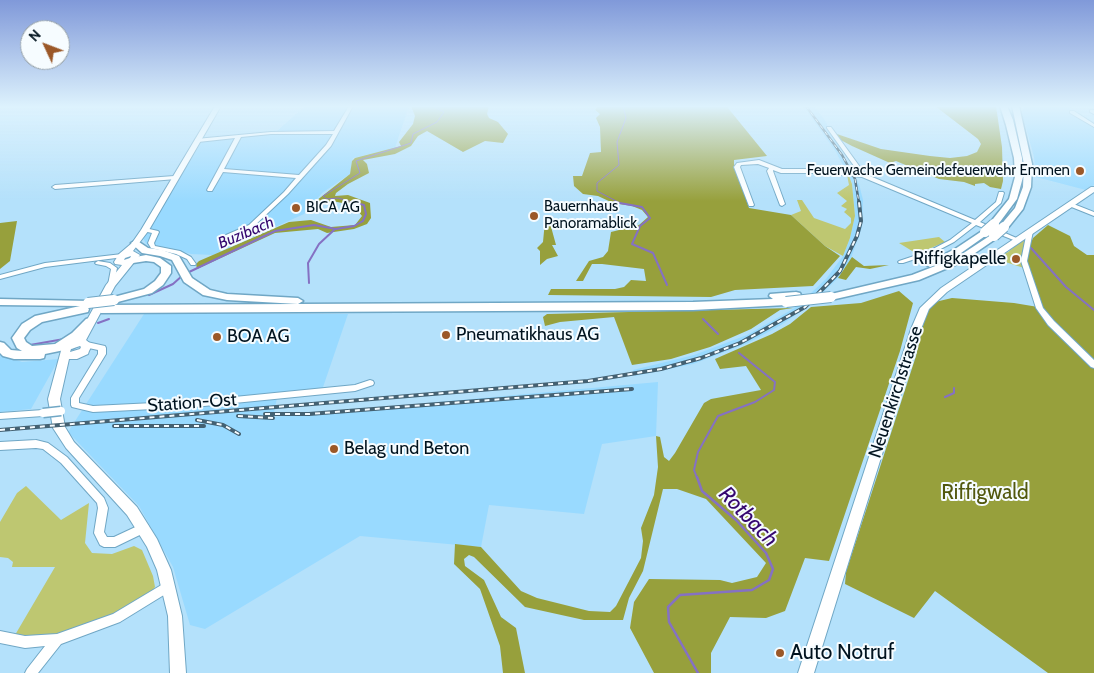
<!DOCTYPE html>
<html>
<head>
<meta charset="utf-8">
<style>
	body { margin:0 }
	#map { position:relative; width:1094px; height:673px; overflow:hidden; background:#b4e1fb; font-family:Cabin,sans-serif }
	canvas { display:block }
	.north { position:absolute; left:20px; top:20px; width:50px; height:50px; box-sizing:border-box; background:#f6fcff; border:1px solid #949fa5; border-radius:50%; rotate:313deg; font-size:14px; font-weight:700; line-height:20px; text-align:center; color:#00131f }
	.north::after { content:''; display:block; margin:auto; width:18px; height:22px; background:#9b5828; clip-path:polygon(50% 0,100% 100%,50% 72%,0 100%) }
</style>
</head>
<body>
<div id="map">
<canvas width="1094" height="673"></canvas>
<div class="north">N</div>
</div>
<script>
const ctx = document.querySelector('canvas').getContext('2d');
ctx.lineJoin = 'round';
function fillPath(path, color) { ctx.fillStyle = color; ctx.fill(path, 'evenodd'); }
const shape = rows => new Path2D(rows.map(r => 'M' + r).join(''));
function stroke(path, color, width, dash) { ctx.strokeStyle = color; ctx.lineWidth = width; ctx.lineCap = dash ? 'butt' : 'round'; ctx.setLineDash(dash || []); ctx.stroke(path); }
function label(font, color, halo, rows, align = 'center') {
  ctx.font = font + ' Cabin,sans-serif'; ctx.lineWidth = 4; ctx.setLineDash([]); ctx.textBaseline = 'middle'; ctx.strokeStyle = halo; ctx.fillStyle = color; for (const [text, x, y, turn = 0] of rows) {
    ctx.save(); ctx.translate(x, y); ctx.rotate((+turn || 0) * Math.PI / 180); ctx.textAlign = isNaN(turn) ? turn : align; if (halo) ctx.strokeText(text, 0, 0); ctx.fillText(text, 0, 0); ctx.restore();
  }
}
const built = shape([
	[305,106,409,106,395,148,353,158,350,174,322,193,304,214,213,255,191,254,173,249,147,245,143,238,204,138,277,131],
	[803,106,814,106,824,119,859,184,863,200,862,227,850,261,838,278,810,305,781,325,748,343,693,364,635,376,633,370,694,355,747,335,774,320,796,307,826,279,843,256,850,238,855,216,852,183,836,152],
	[1024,106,1072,106,1070,109,1094,125,1094,185,1086,190,1036,177,1034,157,1022,114],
	[144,314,348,314,321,393,277,398,273,417,658,382,656,436,602,444,584,514,489,505,481,547,360,536,205,629,190,625,173,567,139,506,68,432],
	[0,354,22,362,59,359,31,409,0,412]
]);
const green = shape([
	[847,175,849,176,852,184,855,216,850,238,843,256,825,246,791,215,801,211,797,200,802,200,814,218,845,229,851,223,851,218,844,212,847,209,841,206,847,201,837,193,849,185],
	[939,237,945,242,917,254,899,243],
	[1026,237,1024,268,996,259,1008,252],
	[26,486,61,520,89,503,85,543,92,553,112,554,134,546,142,550,153,576,155,587,152,591,120,614,70,633,30,637,15,635,55,567,12,567,13,562,8,558,0,557,0,522,17,493]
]);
const forest = shape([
	[411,106,489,106,487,114,489,118,498,122,508,134,503,143,485,141,463,152,427,131,418,136,411,146,395,154,363,160,367,164,369,173,348,184,336,193,335,196,348,195,370,203,371,218,367,224,354,229,327,233,318,229,275,233,197,269,196,264,199,261,289,222,311,220,331,227,355,225,362,216,358,211,358,206,332,201,321,205,316,201,350,174,352,161,355,158,401,146,399,142,413,124,415,116],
	[598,106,731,106,728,108,767,156,734,160,734,164,749,208,791,215,825,246,840,256,813,286,735,290,711,297,548,295,551,289,615,289,624,287,631,280,646,281,644,269,602,264,592,264,583,281,576,281,589,261,603,257,608,251,611,232,639,225,648,217,642,210,632,206,613,203,598,196,583,194,574,186,573,176,582,176,590,153,601,152,600,127,596,118,600,114,595,110],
	[935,106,996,106,1002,147,1003,181,1001,189,990,187,984,183,975,184,975,186,964,182,939,179,896,161,890,163,852,146,837,138,834,133,881,149,930,156,950,158,967,156,977,152,981,144,978,139],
	[17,221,10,261,0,269,0,223],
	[545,221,550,223,556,245,552,245,558,256,547,259,540,265,540,251,537,248,543,242],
	[1048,225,1070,236,1074,246,1087,255,1094,255,1094,364,1043,310,1028,270,1026,254,1033,238],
	[852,257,864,266,889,265,870,269,856,267,846,280,838,278],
	[899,291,913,303,900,351,829,561,805,558,785,611,766,618,730,617,711,653,711,673,654,673,630,628,634,602,649,579,720,580,732,583,757,577,766,563,706,499,677,489,663,489,643,571,629,598,623,620,584,620,525,607,474,557,469,555,464,559,465,566,484,580,501,617,516,628,525,673,503,673,500,646,480,589,454,564,455,544,481,547,521,591,537,598,589,611,610,612,616,606,641,558,643,541,641,528,654,495,658,467,656,436,660,437,664,457,669,461,675,453,704,403,711,399,761,390,746,366,720,369,715,359,772,334,790,324,811,307,861,303],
	[952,298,1014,303,1038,307,1094,367,1094,673,1048,673,935,591,914,618,845,584,846,572,916,356,926,313,935,302],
	[793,308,780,310,751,329,710,347,671,359,632,365,614,317,560,322,545,326,543,317,547,314]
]);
const streamFar2 = shape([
	[356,203,338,198,327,199,323,196,360,173,356,161,411,143,413,134,437,122,444,112,432,106],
	[620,203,597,191,597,183,619,165,617,142,626,118,623,106]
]);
const streamFar1 = shape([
	[614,202,642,207,650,218,640,226,632,244,653,253,667,285],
	[1031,248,1066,287,1094,310],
	[187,273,275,231,314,225,336,229,354,226,363,221,366,214,364,205,352,202],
	[309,283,308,263,319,244,334,230],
	[149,295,173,284,183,275],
	[703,319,718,334],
	[98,323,109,319],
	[30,345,64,339],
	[945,397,954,393,954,388],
	[697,478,694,470,698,452,718,416,755,402,774,390,775,382,739,353]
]);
const stream = shape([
	[697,477,702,491,736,520,766,553,773,569,769,580,752,590,680,595,668,607,669,622,698,673]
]);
const minor = shape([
	[349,106,353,106,331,146,288,194,253,227,230,237,226,237,226,235,249,225,284,192,296,178,223,172,212,191,208,191,207,190,235,138,198,142,195,140,196,139,271,132,334,131,349,106],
	[271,134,333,134,326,145,299,175,224,169,241,137,271,134],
	[1090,110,1094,110,1094,114,1090,112,1090,110],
	[1070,111,1074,111,1094,124,1094,127,1070,113,1070,111],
	[827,127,831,127,865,174,975,220,996,202,999,192,1003,192,1004,193,1001,203,980,222,1021,240,1018,242,1016,241,976,225,954,242,933,253,903,263,899,263,898,262,899,261,929,251,950,240,972,223,862,177,819,173,781,173,773,170,773,171,785,204,782,206,780,205,767,171,769,168,758,164,741,165,740,167,754,205,753,206,749,206,734,167,737,163,759,160,782,169,819,169,859,173,827,128,827,127],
	[174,176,176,177,176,179,55,189,52,187,55,185,174,176],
	[1071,203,1094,212,1094,216,1069,206,1069,204,1071,203],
	[145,228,158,231,159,232,154,243,155,246,180,251,191,257,196,264,195,265,191,265,187,259,176,254,151,248,148,243,152,233,143,231,143,229,145,228],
	[1030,229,1033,231,1027,261,1043,308,1054,321,1094,360,1094,368,1091,367,1048,325,1036,308,1021,261,1027,231,1030,229],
	[122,254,124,255,125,256,124,257,45,267,0,279,0,275,45,263,122,254],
	[98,261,110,263,117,268,113,287,109,287,108,285,111,269,106,266,96,264,95,263,98,261],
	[87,342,105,346,106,348,106,354,79,398,79,403,93,406,194,401,355,385,370,380,373,381,374,383,373,385,355,391,194,407,93,412,72,407,71,405,71,398,98,354,98,350,84,347,83,345,87,342],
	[43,410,46,411,47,413,46,415,43,416,0,419,0,413,43,410],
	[36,440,48,443,67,457,104,498,108,508,104,532,107,537,114,537,144,523,148,525,149,528,148,531,115,547,104,547,100,545,94,533,98,508,97,503,61,463,43,449,36,448,0,450,0,442,36,440],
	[168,581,172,582,173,586,172,590,120,622,61,644,38,673,25,673,27,669,45,646,25,648,0,643,0,631,25,636,57,634,113,614,168,581]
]);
const major = shape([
	[215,106,221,106,149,230,133,251,140,255,115,286,86,340,92,345,89,351,88,354,77,359,69,359,60,399,65,427,74,442,137,507,157,539,171,570,182,616,186,673,170,673,168,616,157,570,147,547,127,515,66,448,53,428,48,399,62,347,63,344,76,340,106,285,122,265,115,264,114,262,119,254,132,243,141,230,215,106],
	[131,256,130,258,124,260,125,258,131,256],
	[80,346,81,347,80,349,70,352,71,349,80,346],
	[1091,187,1094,187,1094,192,947,292,929,309,921,329,814,673,798,673,911,329,920,308,941,288,1091,187]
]);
const highway = shape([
	[1000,106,1007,106,1013,120,1022,158,1023,177,1017,199,997,226,994,227,989,224,1009,199,1015,177,1014,158,1006,125,1000,106],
	[1012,106,1019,106,1032,164,1031,187,1023,209,1007,229,1004,230,999,227,1015,208,1023,187,1024,164,1012,106],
	[985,229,988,230,988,234,961,253,933,266,930,267,925,264,955,249,985,229],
	[994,233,999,236,997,238,962,262,919,280,831,300,826,297,831,294,912,275,956,258,994,233],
	[136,240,148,248,162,250,179,256,192,278,210,290,227,294,298,298,303,301,298,304,227,300,203,295,184,282,172,260,160,256,142,253,131,243,136,240],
	[146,255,160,258,171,266,171,273,163,285,152,293,114,303,110,302,109,300,110,298,144,289,155,281,161,273,161,267,154,262,146,261,133,263,128,260,130,258,146,255],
	[796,292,800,293,801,295,800,297,787,299,791,302,786,305,693,310,101,313,96,309,101,305,693,302,773,299,769,296,770,294,796,292],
	[0,299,90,301,91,303,87,306,89,309,88,312,42,322,30,330,24,338,26,342,32,346,55,344,72,333,86,319,90,318,95,322,80,339,74,342,76,345,74,348,45,354,44,358,40,359,14,359,3,356,0,353,0,342,4,343,11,350,22,351,17,348,12,338,22,324,35,316,80,306,0,305,0,299]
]);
const railFar1 = shape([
	[806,106,842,155,855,179,859,203]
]);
const rail = shape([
	[265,414,309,414,632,389],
	[238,416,273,418],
	[197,420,223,425,239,434],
	[114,426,204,426],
	[0,430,588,381,661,369,701,358,740,343,805,307,840,271,857,236,861,221,859,202]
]);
const minorBridge = shape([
	[43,413,61,411]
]);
const highwayBridge = shape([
	[985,232,994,224],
	[994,236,1004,227],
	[786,302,831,297],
	[88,303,114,300]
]);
const markers = [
	[1080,171,5,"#9b5828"],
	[296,208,5,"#9b5828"],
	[534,216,5,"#9b5828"],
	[1016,259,5,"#9b5828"],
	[446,335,5,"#9b5828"],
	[217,337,5,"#9b5828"],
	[334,449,5,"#9b5828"],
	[780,653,5,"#9b5828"]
];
const farPoinames = [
	["Feuerwache Gemeindefeuerwehr Emmen",1070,171,"right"],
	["Bauernhaus",544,207],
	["Panoramablick",544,224],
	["BICA AG",306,208]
];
const farWaternames = [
	["Buzibach",246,233,-23]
];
const poiNames = [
	["Riffigkapelle",1006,259,"right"],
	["Pneumatikhaus AG",456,335],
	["BOA AG",227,337],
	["Belag und Beton",344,449]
];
const streetNames = [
	["Neuenkirchstrasse",896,392,-72],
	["Station-Ost",192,403,-4]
];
const nearParknames = [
	["Riffigwald",985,493]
];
const nearPoinames = [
	["Auto Notruf",790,653]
];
const nearWaternames = [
	["Rotbach",748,517,46]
];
fillPath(built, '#99daff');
fillPath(green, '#bec771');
fillPath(forest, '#97a03c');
stroke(streamFar2, '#8571c3', 1);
stroke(streamFar1, '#8571c3', 2);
stroke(stream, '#8571c3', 2.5);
stroke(minor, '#70a7c5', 2);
stroke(major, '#70a7c5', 2);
stroke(highway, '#70a7c5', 3);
fillPath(minor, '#fff');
fillPath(major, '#fff');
fillPath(highway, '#fff');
stroke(railFar1, '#446172', 2.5);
stroke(rail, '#446172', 4);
stroke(railFar1, '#f6fcff', 1, [4]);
stroke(rail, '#f6fcff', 2, [5]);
stroke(minorBridge, '#70a7c5', 11, []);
stroke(highwayBridge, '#70a7c5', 12, []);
stroke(minorBridge, '#fff', 8);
stroke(highwayBridge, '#fff', 10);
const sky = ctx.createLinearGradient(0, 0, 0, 201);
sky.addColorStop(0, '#8099d9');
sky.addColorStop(0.53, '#ddf2fd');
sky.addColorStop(1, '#ddf2fd00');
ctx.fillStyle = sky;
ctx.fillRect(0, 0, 1094, 201);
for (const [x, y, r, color] of markers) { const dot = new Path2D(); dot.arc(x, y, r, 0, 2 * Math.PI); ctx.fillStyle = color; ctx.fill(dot); stroke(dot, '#f6fcff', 2); }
label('15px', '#00131f', '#f6fcff', farPoinames, 'left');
label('italic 16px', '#35076f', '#f6fcff', farWaternames);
label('18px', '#00131f', '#f6fcff', poiNames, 'left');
label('18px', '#00131f', '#f6fcff', streetNames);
label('21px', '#52580e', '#f6fcff', nearParknames);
label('21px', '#00131f', '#f6fcff', nearPoinames, 'left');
label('italic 22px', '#35076f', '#f6fcff', nearWaternames);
</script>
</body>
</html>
